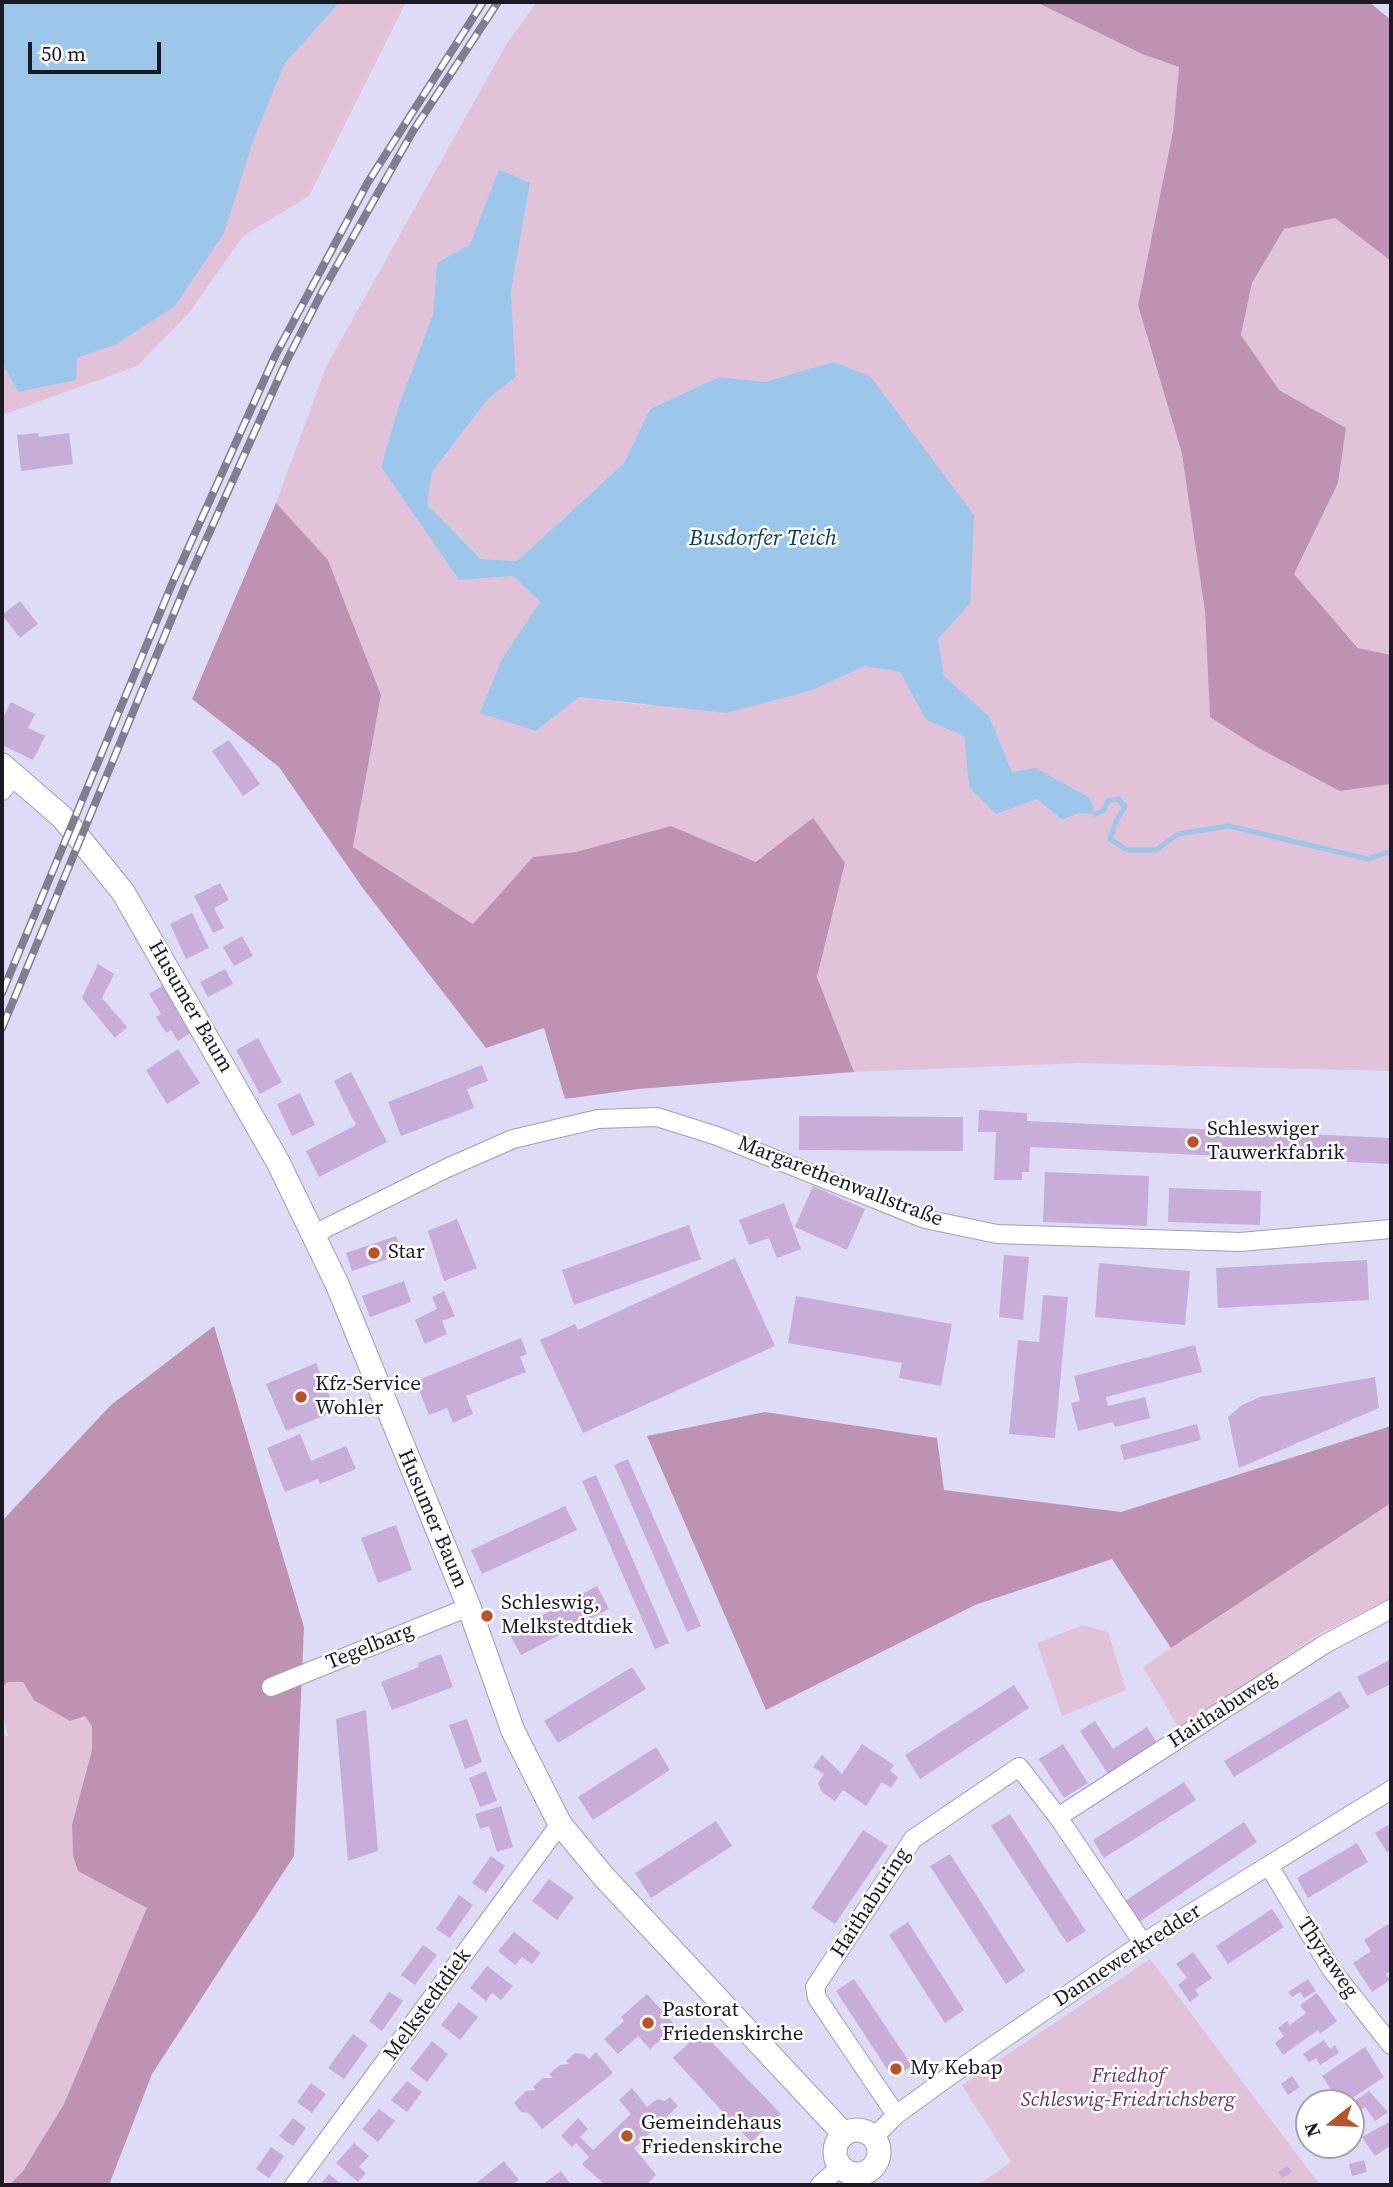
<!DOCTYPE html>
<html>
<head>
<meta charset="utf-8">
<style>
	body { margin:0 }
	#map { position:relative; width:1393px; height:2187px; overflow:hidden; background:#dedbf6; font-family:"Source Serif 4",serif }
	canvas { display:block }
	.frame { position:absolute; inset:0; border:4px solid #1b1a23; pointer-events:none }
	.north { position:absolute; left:1295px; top:2089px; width:70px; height:70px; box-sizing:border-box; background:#fff; border:2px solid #a4a3a7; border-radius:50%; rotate:252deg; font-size:19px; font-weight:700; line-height:28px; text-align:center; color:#1b1a23 }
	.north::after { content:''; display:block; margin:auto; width:24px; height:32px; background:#ba5427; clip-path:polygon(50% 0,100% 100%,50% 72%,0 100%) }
	.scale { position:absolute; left:28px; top:42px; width:133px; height:32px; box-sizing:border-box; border:4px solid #1b1a23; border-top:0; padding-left:9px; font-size:21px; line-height:24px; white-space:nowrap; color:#1b1a23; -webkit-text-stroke:5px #fff; paint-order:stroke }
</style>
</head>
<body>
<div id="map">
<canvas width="1393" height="2187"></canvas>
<div class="frame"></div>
<div class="north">N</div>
<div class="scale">50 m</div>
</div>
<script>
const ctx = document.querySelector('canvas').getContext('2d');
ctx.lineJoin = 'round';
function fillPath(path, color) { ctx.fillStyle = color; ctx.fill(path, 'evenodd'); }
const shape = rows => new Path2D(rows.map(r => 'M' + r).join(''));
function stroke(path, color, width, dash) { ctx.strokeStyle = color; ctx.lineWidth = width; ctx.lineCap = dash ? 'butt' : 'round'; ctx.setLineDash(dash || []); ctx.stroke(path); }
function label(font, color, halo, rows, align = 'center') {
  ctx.font = font + ' "Source Serif 4",serif'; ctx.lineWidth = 5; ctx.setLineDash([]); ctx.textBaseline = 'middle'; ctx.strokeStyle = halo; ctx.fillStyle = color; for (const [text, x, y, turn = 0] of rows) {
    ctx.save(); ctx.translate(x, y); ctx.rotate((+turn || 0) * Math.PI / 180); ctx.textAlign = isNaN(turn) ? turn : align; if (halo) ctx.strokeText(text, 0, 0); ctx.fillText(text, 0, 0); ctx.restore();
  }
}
const green = shape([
	[340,2,406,2,309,196,243,236,189,313,137,366,2,415,2,363,18,392,77,358,115,345,253,141,285,63],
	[537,2,1036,2,1142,54,1179,67,1173,131,1138,305,1182,454,1205,612,1210,716,1340,791,1391,784,1391,1071,1081,1063,854,1072,817,977,845,863,756,862,671,826,576,852,533,857,473,924,353,847,381,695,328,560,276,503,326,367,507,43],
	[499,169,530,183,511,292,516,377,488,399,432,472,427,505,482,559,517,561,624,463,650,409,719,377,765,382,833,362,970,604,938,639,944,676,989,716,1012,773,1079,813,1062,820,1037,799,969,787,964,736,926,720,900,672,865,666,813,690,644,705,579,697,536,731,502,659,540,602,513,576,459,580,381,467,399,405,433,314,437,263,470,244],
	[1335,217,1391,261,1391,655,1359,648,1294,575,1338,483,1346,428,1279,390,1241,336,1252,283,1284,229],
	[1391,1503,1391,1598,1317,1635,1180,1730,1143,1667],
	[1083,1625,1108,1632,1126,1690,1062,1716,1037,1643],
	[8,1682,23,1682,34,1700,85,1716,92,1726,92,1750,72,1825,73,1856,78,1871,148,1908,64,2104,23,2171,9,2185,2,2185,2,1735,8,1736,2,1712,2,1687],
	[1150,1959,1320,2185,978,2185,1011,2162,962,2085]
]);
const forest = shape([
	[1036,2,1369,2,1391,20,1391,261,1335,218,1284,229,1252,283,1241,335,1279,390,1346,428,1338,483,1294,574,1358,648,1391,655,1391,784,1340,791,1260,749,1210,717,1205,612,1182,454,1138,305,1173,131,1179,67,1142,54],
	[276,503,328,560,381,695,353,847,473,924,533,857,576,852,671,826,756,862,813,818,845,863,817,977,854,1072,638,1089,565,1099,544,1028,486,1048,362,887,279,767,192,699],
	[214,1326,304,1627,294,1856,152,2074,109,2185,9,2185,23,2171,64,2104,147,1908,78,1871,73,1856,72,1825,92,1750,92,1726,85,1716,70,1721,34,1700,23,1682,8,1682,2,1687,2,1521,111,1405],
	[765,1412,937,1438,944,1490,1121,1512,1391,1426,1391,1503,1171,1648,1112,1559,975,1605,766,1710,647,1436]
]);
const water = shape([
	[2,2,340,2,285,63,253,141,224,233,175,306,115,345,77,358,76,380,18,392,2,363],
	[499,169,530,183,511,292,516,377,488,399,432,472,427,505,481,559,517,561,624,463,650,409,719,377,765,382,833,362,870,376,974,515,970,604,938,639,944,676,989,716,1012,772,1036,768,1090,798,1095,814,1079,813,1062,820,1037,799,996,814,969,787,964,736,926,720,900,672,865,666,813,690,726,713,579,697,536,731,480,713,502,659,540,602,513,576,459,580,381,467,399,405,433,314,437,263,470,244]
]);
const stream = shape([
	[1095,814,1103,811,1108,801,1118,799,1125,807,1116,821,1110,839,1127,850,1156,850,1178,834,1229,826,1368,859,1391,851]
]);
const building = shape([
	[38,433,39,437,69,433,73,464,21,471,17,435],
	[20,601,38,624,20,638,2,615],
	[11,702,35,714,28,728,45,736,33,760,2,745,2,719],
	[229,740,260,784,243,796,212,751],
	[220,883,229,900,214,908,224,928,213,933,194,896],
	[192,913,209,948,186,959,170,924],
	[242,936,253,956,234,966,223,947],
	[98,964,114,974,102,998,127,1027,115,1038,82,998],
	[225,969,233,984,208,997,200,982],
	[165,984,194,1031,178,1041,171,1030,166,1033,156,1017,161,1014,149,994],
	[258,1038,282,1082,260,1094,236,1050],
	[178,1049,200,1083,167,1104,146,1070],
	[482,1065,488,1081,467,1089,474,1108,401,1136,388,1102],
	[351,1072,387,1142,319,1177,306,1151,356,1125,334,1081],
	[300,1093,315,1125,292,1136,277,1104],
	[979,1110,1027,1113,1027,1121,1391,1138,1391,1164,1030,1147,1029,1172,1022,1172,1022,1180,994,1180,996,1132,978,1132],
	[799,1116,963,1117,963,1151,799,1150],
	[1045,1172,1149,1176,1147,1226,1043,1222],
	[813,1186,865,1209,847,1250,795,1227],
	[1169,1188,1261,1191,1260,1225,1168,1222],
	[784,1203,801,1249,777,1258,769,1238,749,1245,739,1220],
	[457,1219,477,1268,444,1281,428,1231],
	[689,1225,701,1259,574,1305,562,1270],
	[396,1236,402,1254,352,1271,346,1253],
	[1004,1255,1029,1257,1023,1320,999,1317],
	[735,1258,775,1346,583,1433,540,1340,575,1324,578,1330],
	[1367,1260,1369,1300,1218,1308,1216,1268],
	[1099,1263,1190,1271,1185,1325,1095,1317],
	[404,1281,411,1302,370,1317,362,1296],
	[444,1291,455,1316,442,1321,447,1334,425,1344,415,1320,437,1309,432,1297],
	[1043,1295,1068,1297,1055,1438,1009,1434,1018,1340,1039,1342],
	[796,1296,952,1324,941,1386,899,1378,902,1363,788,1343],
	[521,1338,527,1354,520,1357,526,1372,466,1396,473,1414,453,1423,447,1408,429,1415,419,1390,414,1392,411,1383],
	[1195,1345,1202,1372,1106,1397,1108,1406,1145,1397,1150,1418,1115,1427,1113,1422,1078,1431,1071,1403,1080,1401,1074,1376],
	[316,1363,336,1411,286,1431,266,1384],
	[1375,1377,1379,1408,1239,1468,1228,1417,1242,1405,1260,1397],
	[1197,1424,1201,1440,1124,1460,1120,1445],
	[300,1434,311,1461,346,1446,356,1469,320,1484,318,1479,285,1492,267,1448],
	[628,1459,701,1626,687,1632,614,1465],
	[596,1475,669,1643,655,1649,582,1481],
	[565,1506,577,1530,482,1574,471,1550],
	[396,1525,412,1570,378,1583,361,1538],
	[597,1586,609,1609,521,1655,509,1633],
	[441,1654,453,1687,392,1710,381,1682,419,1667,418,1663],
	[1391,1659,1391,1684,1367,1696,1357,1677],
	[632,1667,646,1689,558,1743,544,1721],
	[1014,1685,1029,1708,920,1779,905,1755],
	[1340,1691,1350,1707,1234,1777,1224,1761],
	[366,1710,378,1851,348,1861,336,1719],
	[467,1719,482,1762,465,1769,449,1725],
	[1095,1721,1113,1749,1147,1727,1157,1743,1108,1774,1080,1731],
	[862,1744,894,1765,890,1771,898,1777,891,1788,882,1782,866,1806,843,1790,835,1801,822,1792,818,1783,824,1774,813,1767,822,1755,842,1774],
	[1063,1744,1088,1783,1064,1798,1039,1759],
	[656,1747,670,1770,593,1820,578,1797],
	[486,1771,497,1801,480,1807,469,1778],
	[1184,1782,1196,1800,1104,1858,1093,1840],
	[501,1806,513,1847,497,1852,489,1826,480,1829,475,1814],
	[1010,1814,1086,1931,1067,1943,991,1826],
	[716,1821,732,1846,651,1898,635,1873],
	[1244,1822,1257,1842,1139,1922,1125,1901],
	[1391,1823,1391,1850,1387,1852,1375,1833],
	[863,1830,888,1846,835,1924,811,1908],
	[1357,1843,1368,1862,1308,1898,1297,1878],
	[950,1854,1025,1971,1006,1984,930,1866],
	[491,1856,505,1866,486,1893,472,1883],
	[549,1879,574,1897,557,1920,532,1901],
	[459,1895,473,1905,450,1938,436,1929],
	[1272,1909,1284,1927,1228,1964,1216,1946],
	[908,1922,964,2010,945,2023,889,1935],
	[1388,1924,1391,1928,1391,1970,1386,1974,1390,1980,1372,1992,1353,1963,1371,1951,1364,1940],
	[514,1932,541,1953,532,1964,522,1957,515,1965,498,1951],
	[423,1945,437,1955,415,1985,401,1975],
	[1193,1952,1212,1978,1195,1990,1199,1995,1190,2002,1178,1985,1187,1978,1176,1964],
	[487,1966,513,1986,501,2000,492,1993,486,2001,470,1988],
	[854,1979,912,2066,893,2078,836,1991],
	[1308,1979,1316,1991,1304,1998,1300,1992,1292,1997,1288,1992],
	[389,1992,403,2001,382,2031,369,2021],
	[1317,1993,1337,2021,1320,2034,1318,2030,1283,2055,1275,2043,1284,2036,1278,2028,1287,2021,1290,2025,1306,2013,1300,2005],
	[647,1994,676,2026,650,2049,638,2036,618,2054,604,2039,624,2021,621,2017],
	[459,2002,478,2017,460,2040,441,2025],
	[701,2031,781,2114,751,2142,673,2058],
	[353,2034,368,2045,344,2079,328,2068],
	[1324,2040,1330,2049,1335,2045,1339,2053,1320,2065,1316,2058,1309,2062,1303,2054],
	[432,2041,448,2054,427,2082,410,2069],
	[1365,2047,1384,2077,1345,2103,1340,2103,1322,2076],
	[596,2052,613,2073,542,2129,529,2113,521,2112,514,2103,526,2091,536,2090,533,2087,543,2078,553,2078,549,2074,560,2065,569,2064,566,2061,575,2053,584,2054,589,2059],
	[1292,2076,1300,2087,1288,2095,1281,2084],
	[407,2081,422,2092,407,2112,391,2100],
	[311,2083,326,2094,312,2113,297,2102],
	[632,2088,647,2107,657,2099,665,2101,670,2097,678,2106,634,2148,656,2175,646,2185,605,2185,582,2164,589,2157,576,2143,572,2147,561,2136,578,2118,588,2129,580,2137,593,2150,631,2114,619,2100],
	[1369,2091,1388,2112,1375,2121,1365,2107,1359,2111,1353,2102],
	[379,2109,395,2121,378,2142,362,2129],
	[293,2118,306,2128,293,2146,279,2136],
	[1391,2121,1390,2146,1375,2156,1362,2137],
	[354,2143,369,2156,359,2167,366,2173,358,2182,336,2163],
	[271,2147,284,2156,269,2178,256,2169],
	[1364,2160,1367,2172,1352,2176,1349,2164],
	[504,2161,519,2180,512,2185,474,2185],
	[1287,2166,1292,2172,1283,2178,1278,2172],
	[561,2171,571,2185,542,2185],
	[329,2174,342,2185,320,2185]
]);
const minor = shape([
	[2,791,15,775],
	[314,1234,447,1168,513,1139,598,1119,657,1117,717,1136,925,1219,997,1234,1240,1242,1391,1229],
	[271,1687,469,1607],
	[1058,1817,1325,1644,1391,1609],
	[1269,1866,1331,1969,1391,2045],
	[896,2115,817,1998,815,1987,913,1839,1019,1767,1058,1817,1143,1943],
	[875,2136,896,2115,951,2075,1143,1943,1391,1790],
	[294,2185,560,1824],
	[820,2185,840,2167]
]);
const tertiary = shape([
	[2,765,62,817,123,892,278,1162,337,1284,469,1607,513,1731,560,1824,604,1877,843,2133],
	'835 2152a22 22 0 1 1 44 0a22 22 0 1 1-44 0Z'
]);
const rail = shape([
	[2,993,172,584,275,356,368,182,483,2],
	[2,1028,184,589,286,362,322,292,413,131,498,2]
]);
const markers = [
	[1193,1142,7,"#ba5427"],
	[374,1253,7,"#ba5427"],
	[301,1397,7,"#ba5427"],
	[487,1616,7,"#ba5427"],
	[648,2023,7,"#ba5427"],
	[896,2069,7,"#ba5427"],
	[627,2136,7,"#ba5427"]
];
const streetNames = [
	["Husumer Baum",190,1007,60],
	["Margarethenwallstraße",840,1182,21],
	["Husumer Baum",432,1519,67],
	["Tegelbarg",370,1647,-22],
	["Haithabuweg",1223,1710,-33],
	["Haithaburing",871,1903,-57],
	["Dannewerkredder",1128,1956,-33],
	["Thyraweg",1327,1958,56],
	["Melkstedtdiek",428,2005,-54]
];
const poiNames = [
	["Schleswiger",1207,1130],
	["Tauwerkfabrik",1207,1154],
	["Star",388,1253],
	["Kfz-Service",315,1385],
	["Wohler",315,1409],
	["Schleswig,",501,1604],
	["Melkstedtdiek",501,1628],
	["Pastorat",662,2011],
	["Friedenskirche",662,2035],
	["My Kebap",910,2069],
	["Gemeindehaus",641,2124],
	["Friedenskirche",641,2148]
];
const parkNames = [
	["Friedhof",1128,2077],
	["Schleswig-Friedrichsberg",1128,2101]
];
const waterNames = [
	["Busdorfer Teich",763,539]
];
fillPath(green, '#e1c2d9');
fillPath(forest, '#bd92b2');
fillPath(water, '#9dc6eb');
stroke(stream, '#9dc6eb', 5);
fillPath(building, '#c8add9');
stroke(minor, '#a19eb7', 20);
stroke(tertiary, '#a19eb7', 25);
stroke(minor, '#fff', 18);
stroke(tertiary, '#fff', 23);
stroke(rail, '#807e91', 8);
stroke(rail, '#fff', 5, [16]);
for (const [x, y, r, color] of markers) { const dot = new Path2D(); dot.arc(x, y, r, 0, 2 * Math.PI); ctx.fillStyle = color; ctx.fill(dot); stroke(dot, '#fff', 2.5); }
label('21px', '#1b1a23', '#fff', streetNames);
label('21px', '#1b1a23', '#fff', poiNames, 'left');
label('italic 21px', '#6c3561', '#fff', parkNames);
label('italic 23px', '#093b5d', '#fff', waterNames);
</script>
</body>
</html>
